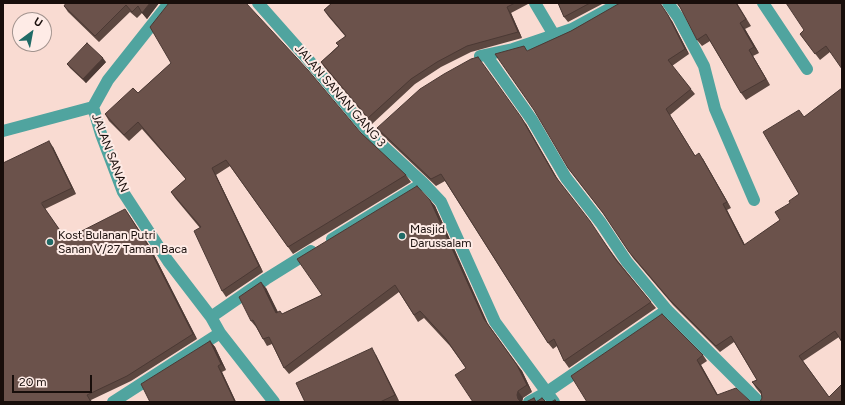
<!DOCTYPE html>
<html>
<head>
<meta charset="utf-8">
<style>
	body { margin:0 }
	#map { position:relative; width:845px; height:405px; overflow:hidden; background:#f9dbd2; font-family:Figtree,sans-serif }
	canvas { display:block }
	.frame { position:absolute; inset:0; border:4px solid #180e0b; pointer-events:none }
	.north { position:absolute; left:12px; top:12px; width:40px; height:40px; box-sizing:border-box; background:#feebe6; border:1px solid #a2938e; border-radius:50%; rotate:32deg; font-size:11px; font-weight:700; line-height:16px; text-align:center; color:#180e0b }
	.north::after { content:''; display:block; margin:auto; width:14px; height:18px; background:#206b67; clip-path:polygon(50% 0,100% 100%,50% 72%,0 100%) }
	.scale { position:absolute; left:12px; top:375px; width:80px; height:18px; box-sizing:border-box; border:2px solid #180e0b; border-top:0; padding-left:5px; font-size:12px; line-height:14px; white-space:nowrap; color:#180e0b; -webkit-text-stroke:3px #feebe6; paint-order:stroke }
</style>
</head>
<body>
<div id="map">
<canvas width="845" height="405"></canvas>
<div class="frame"></div>
<div class="north">U</div>
<div class="scale">20 m</div>
</div>
<script>
const ctx = document.querySelector('canvas').getContext('2d');
ctx.lineJoin = 'round';
const shape = rows => new Path2D(rows.map(r => 'M' + r).join(''));
function stroke(path, color, width, dash) { ctx.strokeStyle = color; ctx.lineWidth = width; ctx.lineCap = dash ? 'butt' : 'round'; ctx.setLineDash(dash || []); ctx.stroke(path); }
function fillPath(path, color) { ctx.fillStyle = color; ctx.fill(path, 'evenodd'); }
function label(font, color, halo, rows, align = 'center') {
  ctx.font = font + ' Figtree,sans-serif'; ctx.lineWidth = 4; ctx.setLineDash([]); ctx.textBaseline = 'middle'; ctx.strokeStyle = halo; ctx.fillStyle = color; for (const [text, x, y, turn = 0] of rows) {
    ctx.save(); ctx.translate(x, y); ctx.rotate((+turn || 0) * Math.PI / 180); ctx.textAlign = isNaN(turn) ? turn : align; if (halo) ctx.strokeText(text, 0, 0); ctx.fillText(text, 0, 0); ctx.restore();
  }
}
const street = shape([
	[169,3,108,80,93,107,101,134,123,192,168,261,211,317,220,333,274,402],
	[258,3,312,64,371,135,423,183,441,202,495,322,554,402],
	[535,3,554,35],
	[668,3,678,17,704,66,715,109,754,200],
	[763,3,807,69],
	[486,55,532,120,566,178,601,223,627,262,667,310,759,402],
	[480,56,513,49,572,29,620,3],
	[3,131,93,107],
	[332,239,423,183],
	[211,317,266,279,311,251],
	[113,402,220,333],
	[529,402,547,392,667,310]
]);
const wall = shape([
	[159,3,147,19,142,13,137,18,130,12,99,42,68,12,64,6],
	[332,3,528,3,528,4,511,13,522,38,471,52,441,67,415,84,372,124,325,68,321,62,338,46,345,36,328,16,324,10],
	[558,3,604,3,568,22,564,17],
	[677,3,737,3,751,26,745,29,759,53,753,56,770,85,746,100,741,93,710,41,702,46,697,40,681,9],
	[842,3,830,52,820,60,800,34],
	[620,4,672,21,689,54,672,66,695,94,670,115,695,156,703,159,731,208,727,210,745,245,780,220,790,203,799,194,804,117,842,88,842,343,839,337,803,361,829,397,842,402,762,398,761,394,756,388,752,382,757,380,734,342,720,352,673,305,633,258,606,217,568,168,528,51,571,31],
	[106,62,86,83,70,68,67,64],
	[171,63,361,133,406,175,411,182,293,254,230,166,216,175,263,272,226,297,222,291,200,228,175,198,171,192,186,179,142,129,129,141,109,121,105,114,138,93],
	[526,124,558,180,618,261,651,302,656,308,569,368,564,361,557,346,553,349,548,343,445,181,436,186,382,135,377,128],
	[53,147,76,194,45,209,66,239,149,245,197,339,131,381,91,400,92,402,3,402],
	[430,200,435,206,488,324,522,371,532,392,523,398,522,402,466,368,450,346,424,318,418,322,399,292,289,374,284,368,272,344,267,346,263,339,256,327,251,321,266,288,278,312,282,314,322,295],
	[210,341,215,347,226,370,222,372,236,402,150,402],
	[376,355,399,401,397,402,305,402],
	[703,355,707,361,701,365,718,395,587,402]
]);
const shadedWall = shape([
	[150,3,159,3,147,19,142,13],
	[660,3,672,21,689,54,685,49],
	[507,7,511,13,522,38,518,32],
	[740,23,745,29,759,53,754,47],
	[749,50,753,56,770,85,766,79],
	[103,58,106,62,86,83,83,79],
	[666,109,670,115,699,162,695,156],
	[521,117,526,124,560,183,555,176],
	[49,141,53,147,76,194,72,188],
	[699,153,703,159,731,208,727,202],
	[212,168,216,175,263,272,259,266],
	[430,200,435,206,488,325,484,319],
	[723,204,727,210,748,251,744,245],
	[125,209,149,245,197,339,193,334],
	[261,282,266,288,281,319,276,313],
	[210,341,215,347,226,370,221,364],
	[372,348,376,355,399,401,395,395],
	[697,360,701,365,721,401,717,395],
	[517,365,522,371,532,392,527,385],
	[218,366,222,372,236,402,235,402],
	[518,391,523,398,522,402,520,402,518,399,517,395]
]);
const building = shape([
	[66,3,150,3,142,13,138,6,132,12,126,5,95,36,64,6,66,3],
	[169,3,246,3,308,70,361,133,406,175,288,247,226,160,212,168,259,266,222,291,194,231,201,227,171,192,186,179,138,122,124,135,105,114,133,88,138,93,171,63,150,27,169,3],
	[332,3,515,3,507,7,518,32,467,46,437,62,411,79,368,118,321,62,339,46,336,43,346,36,324,10,332,3],
	[558,3,590,3,564,17,558,3],
	[620,3,660,3,668,15,685,49,668,60,691,89,666,109,695,156,699,153,727,202,723,204,744,245,780,220,775,212,790,203,789,201,799,194,763,132,799,110,804,117,842,88,842,342,835,331,799,356,829,397,842,384,842,402,760,402,762,398,761,391,752,382,757,380,731,336,716,346,669,299,629,252,603,213,568,168,534,110,495,54,524,46,527,51,571,31,620,3],
	[677,3,736,3,746,19,740,23,754,47,749,50,766,79,741,93,706,34,697,40,680,7,677,3],
	[786,3,842,3,842,69,826,46,815,54,800,34,804,30,786,3],
	[87,43,103,58,83,79,67,64,87,43],
	[478,57,521,117,555,176,590,221,616,260,651,302,564,361,554,339,548,343,441,174,431,179,377,128,420,89,444,74,471,59,478,57],
	[49,141,72,188,41,203,66,239,125,209,145,240,193,334,127,376,87,395,91,402,3,402,3,163,49,141],
	[417,186,430,200,484,319,517,365,527,385,518,391,517,395,518,399,521,402,473,402,455,375,466,368,446,339,420,311,414,315,395,285,284,368,269,337,263,339,253,320,251,321,239,297,261,282,276,313,280,311,282,314,322,295,297,259,417,186],
	[662,314,703,355,697,360,717,395,736,388,751,402,587,402,571,376,662,314],
	[210,341,221,364,218,366,235,402,150,402,141,384,210,341],
	[372,348,395,395,380,402,305,402,296,383,372,348],
	[534,398,536,402,526,402,534,398],
	[542,398,546,402,536,402,542,398],
	[555,400,557,402,551,402,555,400]
]);
const markers = [
	[402,236,4,"#206b67"],
	[50,242,4,"#206b67"]
];
const streetNames = [
	["JALAN SANAN GANG 3",340,96,49],
	["JALAN SANAN",110,153,69]
];
const poiNames = [
	["Masjid",410,229],
	["Darussalam",410,243],
	["Kost Bulanan Putri",58,235],
	["Sanan V/27 Taman Baca",58,249]
];
stroke(street, '#50a49f', 12);
fillPath(wall, '#5c4740');
fillPath(shadedWall, '#4b3934');
fillPath(building, '#6b524b');
stroke(building, '#4b3934', 1);
for (const [x, y, r, color] of markers) { const dot = new Path2D(); dot.arc(x, y, r, 0, 2 * Math.PI); ctx.fillStyle = color; ctx.fill(dot); stroke(dot, '#feebe6', 1.5); }
label('12px', '#180e0b', '#feebe6', streetNames);
label('12px', '#180e0b', '#feebe6', poiNames, 'left');
</script>
</body>
</html>
